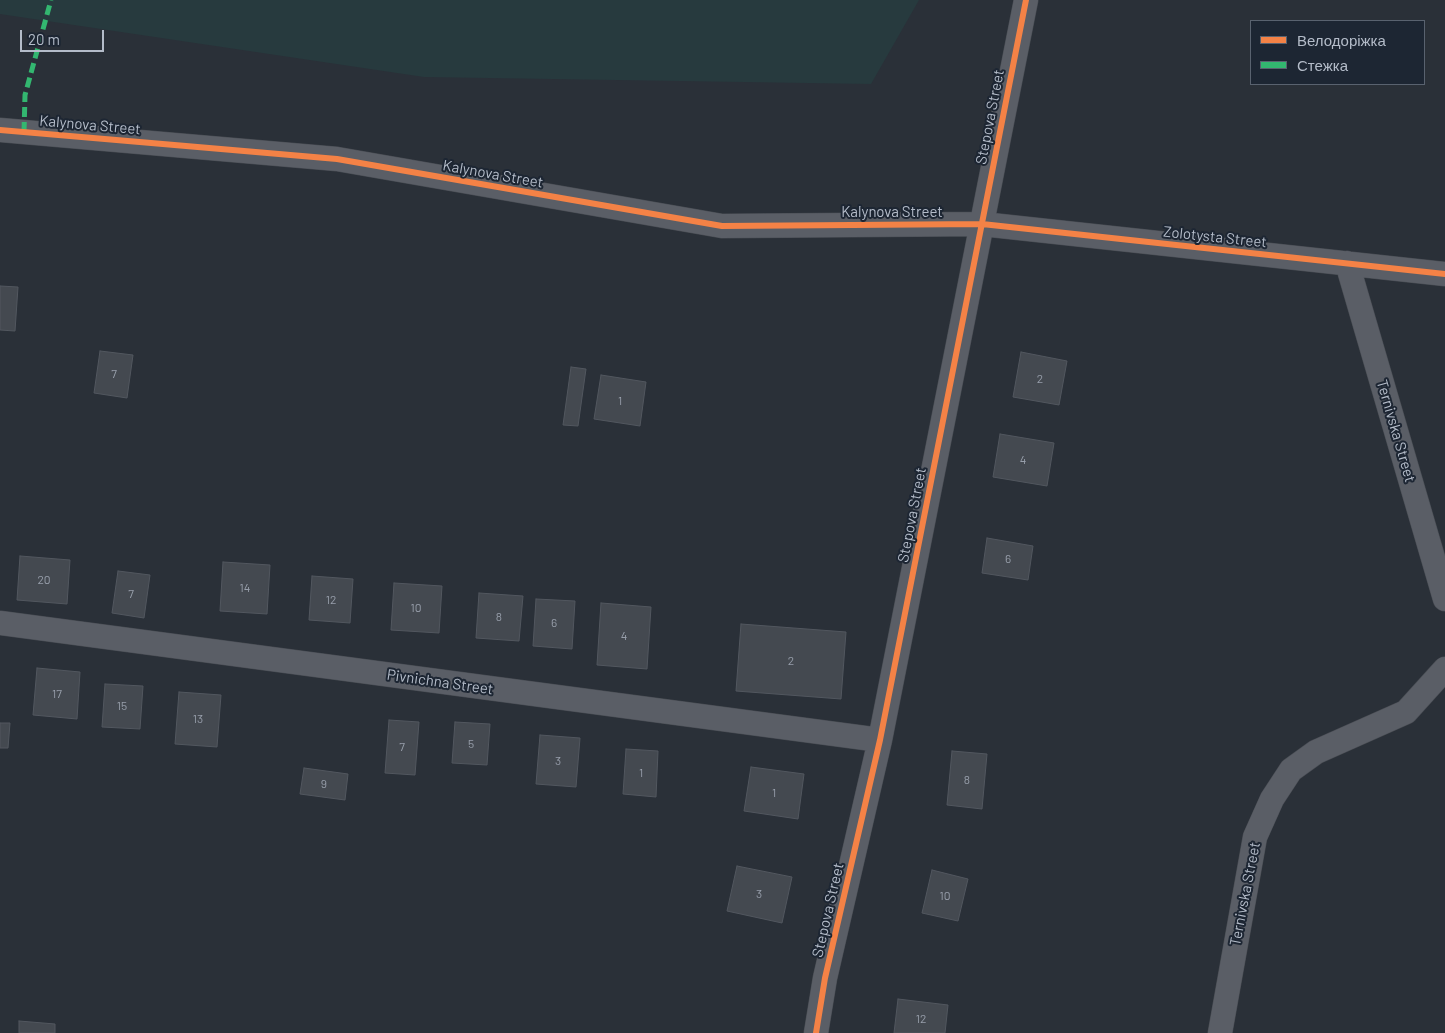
<!DOCTYPE html>
<html>
<head>
<meta charset="utf-8">
<style>
	body { margin:0 }
	#map { position:relative; width:1445px; height:1033px; overflow:hidden; background:#2a3038; font-family:Barlow,sans-serif }
	canvas { display:block }
	.legend { position:absolute; left:1250px; top:20px; width:175px; height:65px; box-sizing:border-box; background:#1d2633; border:1px solid #59626f; margin:0; padding:6px 9px; list-style:none; font-size:15px; color:#b4bcc9 }
	.legend li { display:flex; align-items:center; gap:10px; height:25px }
	.legend b { width:25px; border:1px solid #59626f }
	.scale { position:absolute; left:20px; top:30px; width:84px; height:22px; box-sizing:border-box; border:2px solid #b4bcc9; border-top:0; padding-left:6px; font-size:15px; line-height:18px; white-space:nowrap; color:#b4bcc9; -webkit-text-stroke:4px #1d2633; paint-order:stroke }
</style>
</head>
<body>
<div id="map">
<canvas width="1445" height="1033"></canvas>
<ul class="legend">
<li><b style="height:6px;background:#f48246"></b>Велодоріжка</li>
<li><b style="height:6px;background:#33b770"></b>Стежка</li>
</ul>
<div class="scale">20 m</div>
</div>
<script>
const ctx = document.querySelector('canvas').getContext('2d');
ctx.lineJoin = 'round';
function fillPath(path, color) { ctx.fillStyle = color; ctx.fill(path, 'evenodd'); }
const shape = rows => new Path2D(rows.map(r => 'M' + r).join(''));
function stroke(path, color, width, dash) { ctx.strokeStyle = color; ctx.lineWidth = width; ctx.lineCap = dash ? 'butt' : 'round'; ctx.setLineDash(dash || []); ctx.stroke(path); }
function label(font, color, halo, rows, align = 'center') {
  ctx.font = font + ' Barlow,sans-serif'; ctx.lineWidth = 4; ctx.setLineDash([]); ctx.textBaseline = 'middle'; ctx.strokeStyle = halo; ctx.fillStyle = color; for (const [text, x, y, turn = 0] of rows) {
    ctx.save(); ctx.translate(x, y); ctx.rotate((+turn || 0) * Math.PI / 180); ctx.textAlign = isNaN(turn) ? turn : align; if (halo) ctx.strokeText(text, 0, 0); ctx.fillText(text, 0, 0); ctx.restore();
  }
}
const green = shape([
	[0,0,919,0,871,84,424,77,0,14]
]);
const building = shape([
	[0,286,18,287,15,331,0,330,0,286],
	[100,351,133,355,127,398,94,393,100,351],
	[1021,352,1067,361,1059,405,1013,397,1021,352],
	[571,367,586,369,578,426,563,425,571,367],
	[601,375,646,382,640,426,594,419,601,375],
	[1000,434,1054,443,1047,486,993,477,1000,434],
	[987,538,1033,546,1028,580,982,573,987,538],
	[20,556,70,560,67,604,17,600,20,556],
	[223,562,270,565,267,614,220,611,223,562],
	[118,571,150,575,144,618,112,613,118,571],
	[312,576,353,579,350,623,309,620,312,576],
	[394,583,442,586,439,633,391,630,394,583],
	[479,593,523,596,519,641,476,638,479,593],
	[536,599,575,601,572,649,533,646,536,599],
	[601,603,651,607,647,669,597,665,601,603],
	[741,624,846,632,841,699,736,691,741,624],
	[37,668,80,672,77,719,33,715,37,668],
	[105,684,143,686,140,729,102,727,105,684],
	[179,692,221,695,217,747,175,744,179,692],
	[389,720,419,722,415,775,385,773,389,720],
	[455,722,490,724,487,765,452,763,455,722],
	[0,723,10,723,8,748,0,748,0,723],
	[540,735,580,738,576,787,536,784,540,735],
	[626,749,658,751,656,797,623,794,626,749],
	[952,751,987,754,982,809,947,805,952,751],
	[751,767,804,774,798,819,744,811,751,767],
	[304,768,348,774,345,800,300,794,304,768],
	[737,866,792,877,782,923,727,911,737,866],
	[932,870,968,879,958,921,922,913,932,870],
	[898,999,948,1005,945,1033,894,1033,898,999],
	[19,1021,55,1024,55,1033,19,1033,19,1021]
]);
const minor = shape([
	[0,130,337,159,722,226,982,224,1445,274],
	[1347,263,1445,599],
	[0,623,880,740],
	[816,1033,825,978,880,740,1026,0],
	[1220,1033,1255,837,1272,799,1291,770,1316,752,1406,712,1445,669]
]);
const quiet = shape([
	[24,132,25,95,51,0]
]);
const cycleway = shape([
	[0,130,337,159,722,226,982,224,1445,274],
	[816,1033,825,978,880,740,1026,0]
]);
const numberNames = [
	["7",114,374],
	["2",1040,379],
	["1",620,401],
	["4",1023,460],
	["6",1008,559],
	["20",44,580],
	["14",245,588],
	["7",131,594],
	["12",331,600],
	["10",416,608],
	["8",499,617],
	["6",554,623],
	["4",624,636],
	["2",791,661],
	["17",57,694],
	["15",122,706],
	["13",198,719],
	["5",471,744],
	["7",402,747],
	["3",558,761],
	["1",641,773],
	["8",967,780],
	["9",324,784],
	["1",774,793],
	["3",759,894],
	["10",945,896],
	["12",921,1019]
];
const streetNames = [
	["Stepova Street",990,117,-79],
	["Kalynova Street",90,125,5],
	["Kalynova Street",493,174,10],
	["Kalynova Street",892,212],
	["Zolotysta Street",1215,237,6],
	["Ternivska Street",1396,431,74],
	["Stepova Street",912,515,-79],
	["Pivnichna Street",440,682,8],
	["Ternivska Street",1245,894,-79],
	["Stepova Street",828,910,-77]
];
fillPath(green, '#273a3e');
fillPath(building, '#444950');
stroke(building, '#52575f', 1);
stroke(minor, '#484c53', 25);
stroke(minor, '#5a5e66', 24);
stroke(quiet, '#33b770', 5, [10, 5]);
stroke(cycleway, '#f48246', 6);
label('12px', '#989fab', null, numberNames);
label('15px', '#b4bcc9', '#1d2633', streetNames);
</script>
</body>
</html>
